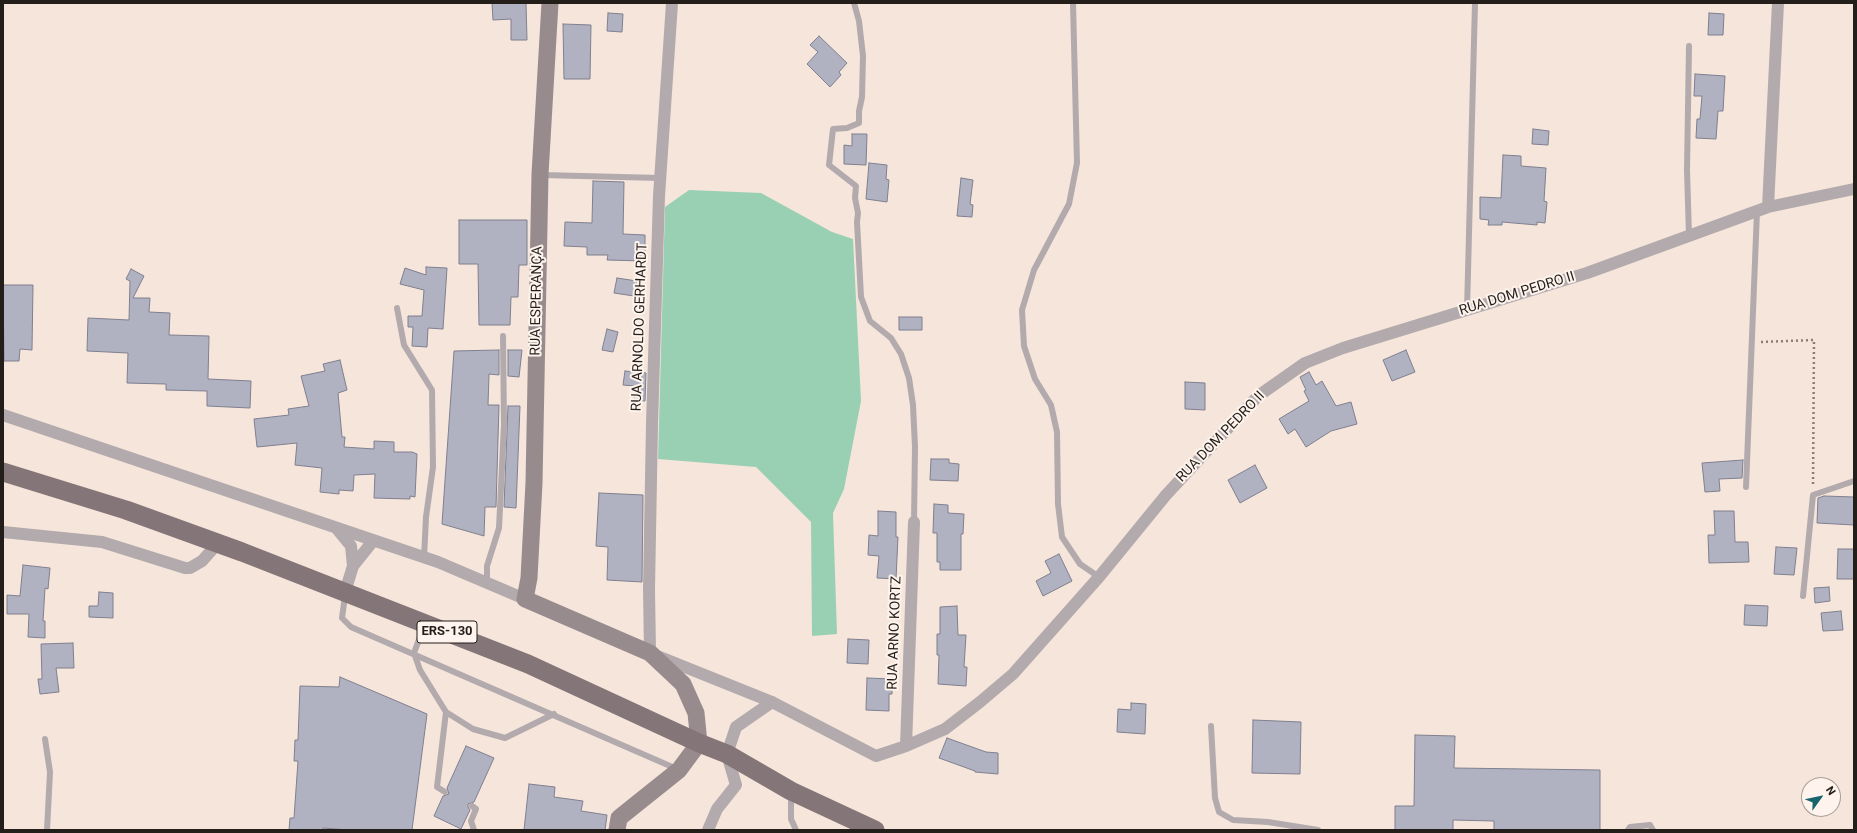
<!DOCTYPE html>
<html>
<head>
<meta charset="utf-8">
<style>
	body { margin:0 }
	#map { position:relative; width:1857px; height:833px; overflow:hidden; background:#f6e5da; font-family:Roboto,sans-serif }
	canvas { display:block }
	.frame { position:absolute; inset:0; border:4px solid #231e1a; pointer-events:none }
	.north { position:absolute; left:1801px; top:777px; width:40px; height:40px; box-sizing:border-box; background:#fef4ed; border:1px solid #a69e99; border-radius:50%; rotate:57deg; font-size:11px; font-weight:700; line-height:16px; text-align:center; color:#231e1a }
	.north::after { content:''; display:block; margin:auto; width:14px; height:18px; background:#17646e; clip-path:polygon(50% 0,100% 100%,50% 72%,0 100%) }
</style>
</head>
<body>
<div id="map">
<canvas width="1857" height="833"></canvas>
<div class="frame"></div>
<div class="north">N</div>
</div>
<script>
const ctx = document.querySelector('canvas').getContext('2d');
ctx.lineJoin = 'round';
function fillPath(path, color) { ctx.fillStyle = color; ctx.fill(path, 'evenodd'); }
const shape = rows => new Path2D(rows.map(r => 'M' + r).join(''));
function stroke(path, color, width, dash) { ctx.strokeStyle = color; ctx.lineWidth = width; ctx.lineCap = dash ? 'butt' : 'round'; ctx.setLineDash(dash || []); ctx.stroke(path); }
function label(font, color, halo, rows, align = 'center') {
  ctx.font = font + ' Roboto,sans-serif'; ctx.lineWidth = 4; ctx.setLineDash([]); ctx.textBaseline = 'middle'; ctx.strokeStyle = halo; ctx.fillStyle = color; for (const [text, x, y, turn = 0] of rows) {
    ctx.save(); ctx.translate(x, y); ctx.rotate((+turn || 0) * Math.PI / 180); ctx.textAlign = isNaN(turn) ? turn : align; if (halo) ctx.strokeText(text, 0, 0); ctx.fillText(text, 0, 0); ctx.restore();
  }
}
const green = shape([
	[689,190,761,193,832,232,853,239,861,401,844,489,833,513,837,634,812,636,811,522,756,467,658,459,665,207]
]);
const building = shape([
	[492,3,526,3,527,40,511,40,511,19,493,20,492,3],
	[608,13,623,14,622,32,607,31,608,13],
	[1709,13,1724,14,1723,35,1708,35,1709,13],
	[563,24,591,25,590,79,564,79,563,24],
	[819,36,847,63,839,72,841,75,830,87,807,64,818,52,810,45,819,36],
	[1695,74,1725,76,1723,111,1718,111,1716,139,1696,138,1697,119,1700,119,1702,96,1694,96,1695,74],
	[1533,129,1549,131,1548,145,1532,144,1533,129],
	[852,134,867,134,866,165,844,164,844,145,852,146,852,134],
	[1503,155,1521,156,1521,166,1546,168,1544,201,1547,202,1545,223,1537,222,1537,225,1502,222,1502,225,1488,225,1489,220,1480,219,1480,197,1501,198,1503,155],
	[869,163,887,165,886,179,889,180,887,202,866,199,869,163],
	[961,178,973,180,970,204,973,205,972,217,957,216,961,178],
	[593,181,624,182,623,234,645,235,645,261,607,260,608,255,587,255,587,247,564,246,565,222,592,223,593,181],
	[459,220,527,220,527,265,519,265,518,297,511,297,510,325,479,325,478,264,459,264,459,220],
	[426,267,447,268,443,329,428,328,427,347,412,346,413,327,408,327,408,316,422,316,424,290,400,284,405,268,426,275,426,267],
	[131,269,144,276,133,298,150,298,149,312,170,313,169,335,209,336,208,379,251,381,250,408,207,406,207,391,166,390,166,384,127,383,128,353,87,351,88,318,129,320,130,281,126,279,131,269],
	[617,278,637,281,634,296,614,293,617,278],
	[3,285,33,285,32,350,20,349,19,361,4,361,3,285],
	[899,317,922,317,922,330,899,330,899,317],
	[607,329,618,332,613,352,602,350,607,329],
	[499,350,499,375,489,374,488,405,499,405,496,507,485,507,484,536,442,524,454,351,499,350],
	[508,350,522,350,519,377,508,376,508,350],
	[1406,350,1415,372,1392,381,1383,360,1406,350],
	[340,360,347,390,338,393,342,437,345,437,344,447,374,449,374,441,394,442,394,452,412,452,417,454,415,497,410,496,410,499,374,498,375,474,354,475,353,491,339,490,339,494,320,492,322,468,295,465,297,443,257,447,254,419,289,415,288,409,309,406,301,376,325,371,323,364,340,360],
	[625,371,646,373,645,401,634,400,635,386,623,385,625,371],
	[1309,372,1316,385,1322,381,1336,406,1351,402,1357,424,1331,431,1306,447,1295,429,1288,434,1279,419,1309,401,1304,391,1306,390,1300,377,1309,372],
	[1185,382,1205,383,1205,410,1185,409,1185,382],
	[508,406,520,406,516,508,504,507,508,406],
	[931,459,949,459,949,463,959,464,958,481,930,480,931,459],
	[1743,460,1742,478,1719,479,1720,491,1705,492,1702,463,1743,460],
	[1255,465,1267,488,1240,503,1228,480,1255,465],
	[599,493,643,495,642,582,607,580,608,547,596,546,599,493],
	[1824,496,1854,497,1854,525,1817,523,1818,498,1824,496],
	[934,504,948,505,948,513,964,514,963,534,961,534,961,570,940,570,940,562,937,562,937,533,933,533,934,504],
	[878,511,896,512,896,537,898,537,896,579,877,578,879,556,868,555,869,535,878,536,878,511],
	[1714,511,1734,511,1735,542,1748,542,1749,562,1709,563,1708,535,1715,535,1714,511],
	[1776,547,1797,548,1794,575,1774,574,1776,547],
	[1838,549,1854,549,1854,579,1837,579,1838,549],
	[1059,554,1072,581,1043,596,1036,581,1051,573,1045,561,1059,554],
	[23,565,50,568,48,589,45,588,43,621,45,621,45,638,28,637,29,614,7,614,7,595,20,596,23,565],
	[1829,587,1830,601,1815,603,1814,588,1829,587],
	[99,592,113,593,113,618,89,617,89,606,98,606,99,592],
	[1745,605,1768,606,1767,626,1744,625,1745,605],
	[957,606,958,635,966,635,964,667,967,667,966,686,938,684,939,655,937,655,937,634,940,634,940,607,957,606],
	[1841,611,1843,630,1823,631,1821,613,1841,611],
	[848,639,869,640,868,664,847,663,848,639],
	[73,643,74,668,56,668,59,692,40,694,38,679,42,679,41,644,73,643],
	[340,677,427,714,412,830,348,830,323,828,323,830,289,830,290,818,294,818,298,761,294,761,295,740,298,740,300,686,339,687,340,677],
	[867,678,892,679,892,694,889,694,889,711,866,710,867,678],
	[1131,703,1146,704,1145,734,1117,732,1118,709,1131,710,1131,703],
	[1253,720,1301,722,1300,774,1252,773,1253,720],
	[1415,735,1455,736,1454,768,1600,770,1600,830,1494,830,1494,821,1453,820,1453,830,1395,830,1395,806,1414,806,1415,735],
	[947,738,986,752,998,753,998,774,975,772,975,771,939,758,947,738],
	[466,746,494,758,474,802,468,804,468,807,470,810,461,829,434,816,443,796,449,794,447,788,466,746],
	[529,784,555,787,554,797,583,801,581,811,607,815,605,830,524,830,529,784]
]);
const path = shape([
	[1761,342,1814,340,1813,487]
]);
const lane = shape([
	[854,3,859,21,863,56,862,97,859,111,859,123,847,128,833,129,829,165,856,186,855,198,858,213,857,222,861,297,870,321,891,338,901,354,909,378,913,405,915,447,914,522],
	[1073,3,1077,163,1069,204,1034,270,1022,310,1024,346,1035,379,1051,405,1057,432,1058,504,1062,537,1080,564,1099,577],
	[1689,46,1687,170,1689,236],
	[542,175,660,178],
	[397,308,404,345,432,390,433,467,426,517,424,558],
	[1467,310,1475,3],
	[1746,487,1757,211],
	[487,583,487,566,499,528,504,425,503,336],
	[345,596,342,618,351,627,677,769],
	[1803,596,1813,495,1854,481],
	[424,626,414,653,420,670,446,712,437,787,445,792],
	[446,712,473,729,505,738,554,714],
	[1211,726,1215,798,1219,812,1233,820,1268,822,1318,830],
	[45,739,50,772,47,830],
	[791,795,791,819,796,830],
	[472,806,476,809,471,821,474,830],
	[1628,830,1630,827,1650,825,1653,830]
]);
const street = shape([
	[672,3,659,196,652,424,649,589,650,653,772,702,876,756,906,746,945,729,980,702,1013,674,1099,577,1166,495,1258,396,1305,363,1343,348,1587,273,1768,207,1854,189],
	[1768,207,1778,3],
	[3,415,438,562,525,599],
	[337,529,351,546,353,566],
	[3,532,102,542,185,568,190,568,202,561,218,543],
	[345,592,353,566,373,541],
	[906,746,914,522],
	[708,830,717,809,736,785,727,754,736,727,772,702]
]);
const secondary = shape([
	[550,3,540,174,534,483,529,578,525,599,650,653,683,684,696,713,699,743,679,770,619,818,617,830]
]);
const primary = shape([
	[3,472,126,510,242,552,528,664,699,743,727,754,791,791,875,830]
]);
const shields = [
	[447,632,60]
];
const shieldNames = [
	["ERS-130",447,632]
];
const streetNames = [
	["RUA DOM PEDRO II",1517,294,-17],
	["RUA ESPERANÇA",537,301,-89],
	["RUA ARNOLDO GERHARDT",640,327,-88],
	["RUA DOM PEDRO II",1221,437,-46],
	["RUA ARNO KORTZ",895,633,-88]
];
fillPath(green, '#99d0b4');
fillPath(building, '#b0b1c1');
stroke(building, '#7f7f8f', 1);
stroke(path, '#897e77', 2.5, [2, 3]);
stroke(lane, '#b2aaac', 6);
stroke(street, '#b2aaac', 12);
stroke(secondary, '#988b8e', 17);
stroke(primary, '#847578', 19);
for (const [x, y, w] of shields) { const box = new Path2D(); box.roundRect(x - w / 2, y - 11, w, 22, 3); ctx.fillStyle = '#fef4ed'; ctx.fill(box); stroke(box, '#231e1a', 1); }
label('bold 13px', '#231e1a', null, shieldNames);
label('14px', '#231e1a', '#fef4ed', streetNames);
</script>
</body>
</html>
